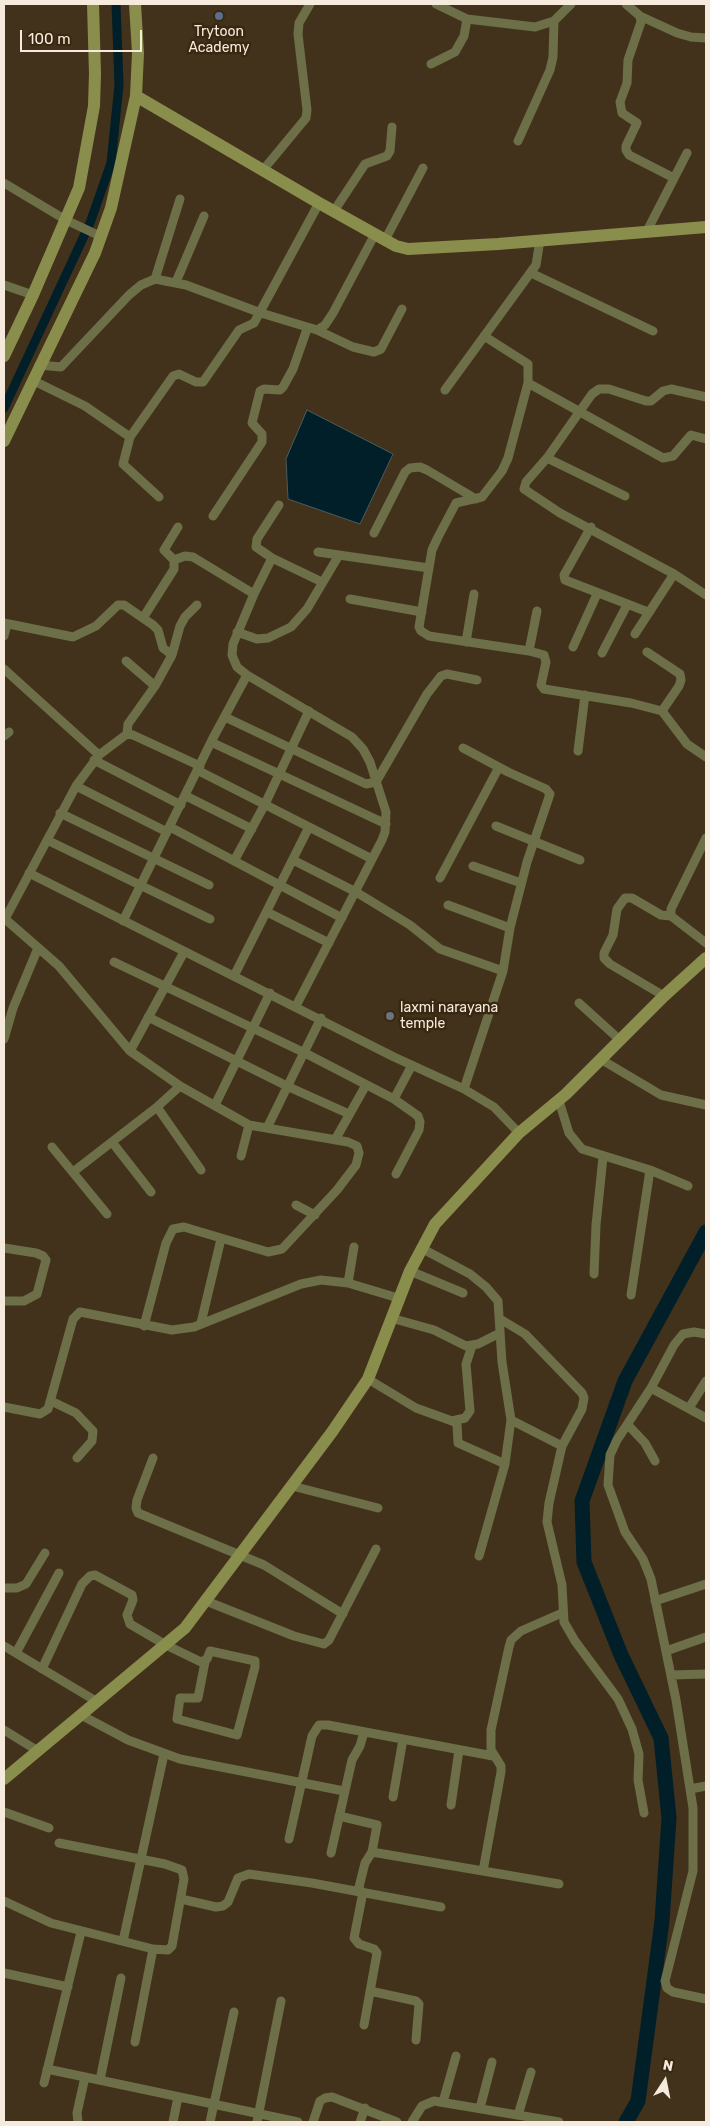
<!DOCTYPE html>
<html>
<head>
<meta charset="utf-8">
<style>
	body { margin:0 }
	#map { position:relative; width:710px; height:2126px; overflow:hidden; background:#43321b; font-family:Rubik,sans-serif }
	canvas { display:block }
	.frame { position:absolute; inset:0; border:5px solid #f5eadc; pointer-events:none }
	.north { position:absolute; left:640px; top:2056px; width:50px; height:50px; -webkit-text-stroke:4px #392811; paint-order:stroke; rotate:11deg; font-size:14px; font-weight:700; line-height:20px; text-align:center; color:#f5eadc }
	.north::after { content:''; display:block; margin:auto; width:18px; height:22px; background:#f5eadc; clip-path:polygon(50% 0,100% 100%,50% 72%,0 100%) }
	.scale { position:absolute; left:20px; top:30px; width:122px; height:22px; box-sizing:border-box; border:2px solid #f5eadc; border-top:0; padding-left:6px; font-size:15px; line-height:18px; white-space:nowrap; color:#f5eadc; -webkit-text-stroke:4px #392811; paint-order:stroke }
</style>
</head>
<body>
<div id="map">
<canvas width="710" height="2126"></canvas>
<div class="frame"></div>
<div class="north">N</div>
<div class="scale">100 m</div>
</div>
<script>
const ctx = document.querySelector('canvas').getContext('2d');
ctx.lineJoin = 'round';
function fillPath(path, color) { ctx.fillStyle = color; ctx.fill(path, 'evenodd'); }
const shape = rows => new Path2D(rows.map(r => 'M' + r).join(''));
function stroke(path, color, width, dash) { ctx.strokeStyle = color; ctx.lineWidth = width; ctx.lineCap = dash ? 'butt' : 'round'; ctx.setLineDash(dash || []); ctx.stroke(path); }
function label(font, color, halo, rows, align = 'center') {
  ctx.font = font + ' Rubik,sans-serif'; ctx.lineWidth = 5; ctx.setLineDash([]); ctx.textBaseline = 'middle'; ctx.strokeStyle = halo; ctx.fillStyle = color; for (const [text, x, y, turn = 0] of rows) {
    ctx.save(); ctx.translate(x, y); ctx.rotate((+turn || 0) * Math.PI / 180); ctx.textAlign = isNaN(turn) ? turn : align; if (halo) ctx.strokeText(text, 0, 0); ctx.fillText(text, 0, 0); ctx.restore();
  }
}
const water = shape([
	[307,410,393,454,360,524,288,499,286,459,307,410]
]);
const canal = shape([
	[4,408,90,223,111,163,119,85,116,4]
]);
const river = shape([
	[626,2122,638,2101,662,1921,669,1818,661,1738,621,1655,584,1562,582,1501,625,1381,706,1232]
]);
const street = shape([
	[436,4,467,19,535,27,554,21,571,4],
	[626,4,640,16,641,22,628,60,627,83,620,102,622,113,637,123,626,146,626,150,629,155,672,177],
	[640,16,677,33,691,37,706,38],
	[431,64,455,52,464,36,467,19],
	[518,141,550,70,553,57,554,21],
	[263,170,306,118,307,110,298,34,299,23,310,4],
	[4,183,66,220,102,237],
	[334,211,365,164,387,156,390,151,392,127],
	[647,231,687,153],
	[385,240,423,168],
	[531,273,653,331],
	[155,279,180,199],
	[176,282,204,216],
	[4,285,33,295],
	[317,330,353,347,374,352,381,349,402,309],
	[484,336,528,364,528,383,508,458,502,471,482,497,456,503,438,537,432,550,419,627,421,631,429,636,529,651,544,655,546,662,541,685,544,689,631,703,662,711,687,744,706,757],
	[39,365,61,367,129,295,141,285,155,279,186,285,261,313,317,330,325,325,333,313,375,234],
	[32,380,85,406,130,437,123,464,159,497],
	[528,383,663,458,673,456,691,435,706,439],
	[445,390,536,265,540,240],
	[706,397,671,389,663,391,651,401,646,401,609,389,599,389,592,394,547,458,526,482,524,489,560,513,674,574,706,595],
	[130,437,173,376,179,374,196,382,203,382,239,330,254,323,319,203],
	[547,458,625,496],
	[279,505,257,539,256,547,272,558,322,582],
	[213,516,262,442,262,434,252,423,260,391,264,389,280,390,283,387,293,369,307,329],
	[591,527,568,568,564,575,565,580,648,612],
	[374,533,405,472,410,468,420,467,427,470,476,499],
	[318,552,429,568],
	[272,558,254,594,233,644,232,655,237,667,247,675,352,737,363,749,370,762,386,812,385,832,382,840,296,1006],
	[174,560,185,556,193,557,254,594],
	[350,599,422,612],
	[143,618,174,569,174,560,164,550,178,527],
	[4,623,73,637,96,626,118,605,124,605,153,625,158,630,163,648,172,655],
	[237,632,257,639,268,638,291,627,307,609,339,555],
	[635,634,674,574],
	[4,636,7,624],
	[466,642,474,594],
	[573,647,597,594],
	[529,651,537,611],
	[647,652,680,674,681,680,679,686,662,711],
	[602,653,627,605],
	[126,661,155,686],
	[4,669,99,755],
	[225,717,366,784,376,782,427,694,441,676,447,674,477,680],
	[127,734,128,724,155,686,172,655,180,626,185,617,197,605],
	[4,736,9,732],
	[211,742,386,824],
	[463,748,508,772,546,789,550,794,527,862,510,928,503,971,464,1089],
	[578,751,585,695],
	[94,760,181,805],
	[197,770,372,859],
	[76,786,167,832],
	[186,796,252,829],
	[60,813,209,885],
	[496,826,580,860],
	[170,827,342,918],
	[706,838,671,909,671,916,706,943],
	[47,840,210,919],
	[293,860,356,892,410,925,440,949,503,971],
	[234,861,265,804,309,711],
	[473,866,521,883],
	[29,873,394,1057,464,1089,494,1107,519,1133],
	[440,878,499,767],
	[448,905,510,928],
	[267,912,329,943],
	[4,918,59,966,130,1051,180,1086,249,1125,348,1142,357,1146,359,1153,356,1165,337,1190,282,1249,268,1252,184,1227,173,1229,166,1243,144,1326],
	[5,919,76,786,99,755,127,734,133,735,200,766],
	[123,921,212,740,247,675],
	[114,962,305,1053,394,1099,418,1116,420,1122,419,1130,396,1174],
	[234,976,309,827],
	[664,996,610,964,604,958,604,953,613,935,617,909,625,898,632,898,661,915,671,916],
	[579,1003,621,1041],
	[148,1017,289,1087,349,1114],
	[4,1039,13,1008,38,948],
	[130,1051,184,952],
	[602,1060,661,1095,706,1105],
	[394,1099,412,1065],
	[559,1101,569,1133,582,1149,650,1170,688,1186],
	[215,1105,270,993],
	[157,1107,201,1170],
	[267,1128,321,1018],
	[335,1140,366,1085],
	[112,1142,151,1192],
	[52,1147,107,1214],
	[241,1156,249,1125],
	[73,1172,157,1107,180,1086],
	[296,1205,315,1215],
	[4,1248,36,1253,43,1256,46,1260,37,1294,24,1301,4,1301],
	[421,1248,470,1274,486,1287,498,1301,502,1362,511,1420,505,1464,479,1556],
	[410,1271,463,1293],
	[594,1274,596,1225,603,1157],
	[348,1283,354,1247],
	[631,1295,650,1170],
	[391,1318,434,1330,466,1346,478,1344,500,1333],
	[500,1319,525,1334,582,1393,584,1398,582,1409,562,1446,549,1503,547,1522,562,1585,564,1622,575,1641,618,1699,632,1729,639,1754,638,1780,644,1813],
	[201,1323,221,1239],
	[706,1334,694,1332,683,1334,674,1345,651,1388,617,1440,610,1455,608,1485,625,1532,643,1559,651,1579,676,1700,693,1808,693,1871,665,1981,667,1988,673,1992,706,1999],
	[368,1379,416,1408,452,1421,457,1424,458,1443,505,1464],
	[651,1388,706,1418],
	[51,1401,76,1413,93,1431,92,1441,77,1458],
	[4,1407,40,1414,48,1409,73,1319,80,1312,172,1330,194,1327,301,1284,321,1280,348,1283,398,1298],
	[689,1408,706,1381],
	[511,1420,562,1446],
	[452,1421,465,1418,470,1411,466,1364,472,1346],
	[628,1425,645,1443,655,1461],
	[153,1458,137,1500,136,1508,138,1513,264,1565,343,1614],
	[292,1486,378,1508],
	[4,1588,17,1588,26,1584,45,1553],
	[206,1601,294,1636,324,1644,329,1640,376,1549],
	[655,1601,706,1584],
	[4,1646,96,1701],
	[666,1651,706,1637],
	[16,1653,59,1573],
	[42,1669,82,1584,90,1576,95,1575,132,1595,133,1600,127,1615,130,1624,166,1645,201,1662,207,1659,210,1651,255,1661,255,1667,237,1735,177,1719,180,1698,198,1698,205,1662],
	[671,1675,706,1674],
	[81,1715,128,1740,180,1759,344,1791],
	[4,1730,38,1751],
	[690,1789,706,1786],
	[393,1797,403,1739],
	[451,1805,459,1750],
	[4,1812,49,1828],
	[339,1816,377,1825,372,1852],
	[289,1839,312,1736,319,1725,328,1725,493,1756],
	[331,1853,352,1760,360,1746,364,1732],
	[483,1871,501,1772,501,1766,491,1750,491,1730,509,1647,511,1640,521,1631,562,1613],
	[358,1891,365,1863,372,1852,559,1884],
	[363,1892,354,1938,359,1944,374,1949,377,1953,364,2025],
	[181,1899,216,1907,223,1906,228,1902,238,1878,249,1874,312,1883,441,1907],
	[4,1901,51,1923,153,1949,168,1950,172,1946,184,1879,182,1870,165,1864,59,1843],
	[123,1941,164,1754],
	[4,1973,68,1987],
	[370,1991,416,2001,419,2004,416,2040],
	[135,2042,153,1949],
	[47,2069,298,2122],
	[100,2080,121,1978],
	[44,2083,81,1932],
	[443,2102,456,2056],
	[480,2108,492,2062],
	[518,2115,531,2072],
	[78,2122,77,2113,85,2077],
	[173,2122,178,2097],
	[210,2122,234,2012],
	[257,2122,281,2001],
	[313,2122,320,2101,325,2098,332,2097,397,2122],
	[360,2122,365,2108],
	[412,2122,422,2106,434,2101,559,2122]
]);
const secondary = shape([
	[136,96,319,203,396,246,408,249,498,244,706,227],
	[4,356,33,295,79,188,94,106,95,74,93,4],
	[4,441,95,253,111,208,136,96,138,53,135,4],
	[4,1779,185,1628,332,1432,368,1379,410,1271,435,1224,519,1133,566,1094,664,996,706,958]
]);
const markers = [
	[219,16,5,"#5c6f8a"],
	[390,1016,5,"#6b7280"]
];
const poiNames = [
	["Trytoon",219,32],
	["Academy",219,48],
	["laxmi narayana",400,1008,"left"],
	["temple",400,1024,"left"]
];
fillPath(water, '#001f28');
stroke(water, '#4a5c5e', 1);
stroke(canal, '#001f28', 9);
stroke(river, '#001f28', 15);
stroke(street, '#6c6f47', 9);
stroke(secondary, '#8a8e4d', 12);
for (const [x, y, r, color] of markers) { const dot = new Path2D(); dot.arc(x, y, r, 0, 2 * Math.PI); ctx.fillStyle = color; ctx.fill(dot); stroke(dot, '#392811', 2); }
label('14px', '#f5eadc', '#392811', poiNames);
</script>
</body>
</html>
